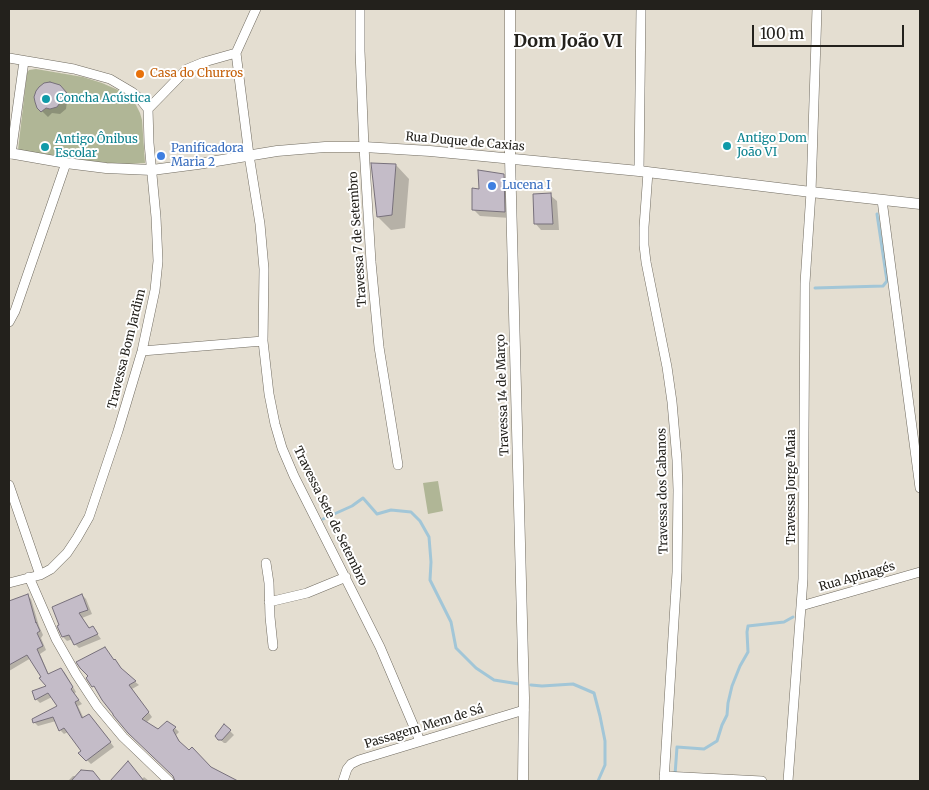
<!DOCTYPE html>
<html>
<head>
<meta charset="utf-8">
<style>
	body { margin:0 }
	#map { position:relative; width:929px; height:790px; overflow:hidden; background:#e4ded1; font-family:Merriweather,serif }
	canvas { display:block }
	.frame { position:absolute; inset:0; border:10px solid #23211c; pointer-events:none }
	.scale { position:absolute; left:752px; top:25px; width:152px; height:22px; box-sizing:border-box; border:2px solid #23211c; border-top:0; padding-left:6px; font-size:15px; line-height:18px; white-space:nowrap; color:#23211c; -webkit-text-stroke:4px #fff; paint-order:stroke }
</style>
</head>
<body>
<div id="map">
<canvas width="929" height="790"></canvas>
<div class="frame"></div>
<div class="scale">100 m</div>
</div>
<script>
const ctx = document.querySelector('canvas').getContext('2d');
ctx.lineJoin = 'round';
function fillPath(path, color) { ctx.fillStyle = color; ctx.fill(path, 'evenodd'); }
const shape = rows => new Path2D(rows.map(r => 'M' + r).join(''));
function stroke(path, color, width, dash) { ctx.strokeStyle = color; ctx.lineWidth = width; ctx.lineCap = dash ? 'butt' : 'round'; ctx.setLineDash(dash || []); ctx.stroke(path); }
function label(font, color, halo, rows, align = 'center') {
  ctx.font = font + ' Merriweather,serif'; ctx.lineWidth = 4; ctx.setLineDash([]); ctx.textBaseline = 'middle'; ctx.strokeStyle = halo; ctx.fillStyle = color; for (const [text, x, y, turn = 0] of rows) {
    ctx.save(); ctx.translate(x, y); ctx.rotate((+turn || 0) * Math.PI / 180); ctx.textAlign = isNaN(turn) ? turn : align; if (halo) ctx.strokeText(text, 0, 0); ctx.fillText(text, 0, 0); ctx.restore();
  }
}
const green = shape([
	[36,69,83,77,102,83,125,93,136,105,140,113,142,120,145,163,108,165,18,150,27,73,29,70],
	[438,481,443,511,428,514,423,483]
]);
const shadow = shape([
	[66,92,71,99,67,102,66,109,60,114,52,113,48,117,38,107],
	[396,165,409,179,405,228,391,230,378,217],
	[503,175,509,182,510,218,480,216,473,209,480,190],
	[550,195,557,201,559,230,541,230,535,223],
	[27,595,31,599,39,626,43,635,41,638,46,650,40,654,49,675,61,669,65,673,76,692,74,694,82,704,78,706,84,719,93,719,114,747,91,764,80,753,83,751,68,732,64,734,60,730,56,721,38,726,34,722,59,707,52,697,40,703,36,699,48,687,31,658,9,671,9,602],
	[82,595,86,599,92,614,82,618,90,629,93,628,101,639,79,648,75,644,73,639,67,641,63,637],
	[115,661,123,672,139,685,132,689,152,717,146,723,158,731,175,728,179,732,176,735,182,746,210,768,233,781,178,781,176,780,175,776,91,683],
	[225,726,234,735,226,743,224,743,216,736],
	[73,776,96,777,96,781,70,781,69,780],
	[144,777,149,781,115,781,113,779,142,779]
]);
const stream = shape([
	[815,288,883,286,887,281,877,214],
	[323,519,352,506,363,498,377,514,391,510,411,512,420,521,429,537,431,562,430,580,451,622,456,648,476,668,494,680,519,684],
	[531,685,542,686,573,684,594,693,600,716,605,741,605,765,598,781],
	[675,775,677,747,704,749,717,741,722,725,727,715,728,703,732,686,740,666,748,652,747,632,748,626,784,622,793,617]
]);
const building = shape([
	[50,82,60,85,67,93,62,96,62,100,57,107,50,109,46,108,41,112,37,108,35,102,34,97,36,91,39,87,44,83,50,82],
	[371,163,396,164,392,215,377,217,371,163],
	[478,170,504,174,505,212,472,210,472,188,479,189,478,170],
	[551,193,553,224,534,224,533,194,551,193],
	[28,594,36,623,36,622,40,631,37,633,43,646,37,649,48,674,61,668,73,687,71,689,79,700,75,702,82,718,89,714,111,742,86,761,78,753,81,751,64,728,59,731,53,717,33,723,32,719,57,706,48,693,35,700,32,691,46,686,39,678,41,677,27,655,9,665,9,601,28,594],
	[82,594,88,610,79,613,89,628,93,626,98,634,74,645,69,635,62,637,57,626,59,625,52,607,82,594],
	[105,647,114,660,115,659,121,668,136,681,129,685,149,712,142,719,158,729,167,721,176,727,173,730,179,741,189,750,192,747,211,767,238,781,175,781,173,776,128,733,113,715,113,714,102,700,94,686,92,687,86,678,88,676,80,668,76,662,105,647],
	[224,724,231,730,222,740,218,740,215,736,224,724],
	[128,761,144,781,110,781,128,761],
	[81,770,93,771,101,781,71,781,81,770]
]);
const minor = shape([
	[360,9,360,51,364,147,371,262,379,347,398,465],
	[236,53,249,155,260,224,264,269,263,341,269,394,275,424,282,448,294,476,360,607,380,647,420,741],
	[9,58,74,69,110,79,132,92,140,99,148,109],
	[11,154,24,61],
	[639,171,641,9],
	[648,172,644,227,644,245,646,262,667,367,672,402,677,460,678,490,677,572,664,781],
	[882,200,920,488],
	[9,322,15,311,66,163],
	[142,351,263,341],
	[9,485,40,575],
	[266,563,269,583,270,617,273,646],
	[29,577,56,639,76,674,97,706,123,737,169,781],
	[9,583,40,575,51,569,67,553,77,538,89,517,118,431,142,351,155,290,158,261,156,217,149,143,148,109,187,69,204,62,236,53,256,9],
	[269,602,307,593,346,577],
	[801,606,920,572],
	[664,776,762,781],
	[343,781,347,769,351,764,359,760,524,710],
	[788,781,803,579,805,283,811,192,817,9]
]);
const tertiary = shape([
	[510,9,510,158,524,698,523,781],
	[9,153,66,163,106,168,152,170,198,164,277,151,325,147,364,147,430,151,639,171,811,192,920,204]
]);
const markers = [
	[140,74,5,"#e8710a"],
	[46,99,5,"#0f9aa8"],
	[727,146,5,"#0f9aa8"],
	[45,147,5,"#0f9aa8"],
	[161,156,5,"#3f7fe0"],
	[492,186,5,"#3f7fe0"]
];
const foodNames = [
	["Casa do Churros",150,74]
];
const cultureNames = [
	["Concha Acústica",56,99],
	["Antigo Dom",737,139],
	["João VI",737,153],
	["Antigo Ônibus",55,140],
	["Escolar",55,154]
];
const streetNames = [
	["Rua Duque de Caxias",465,142,5],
	["Travessa 7 de Setembro",358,239,-94],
	["Travessa Bom Jardim",127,349,-76],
	["Travessa 14 de Março",503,395,-92],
	["Travessa Jorge Maia",792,487,-90],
	["Travessa dos Cabanos",663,491,-91],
	["Travessa Sete de Setembro",330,516,64],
	["Rua Apinagés",857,577,-16],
	["Passagem Mem de Sá",424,727,-17]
];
const shopNames = [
	["Panificadora",171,149],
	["Maria 2",171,163],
	["Lucena I",502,186]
];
const districtNames = [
	["Dom João VI",568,42]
];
fillPath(green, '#b0b696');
fillPath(shadow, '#0003');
stroke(stream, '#a2c6d7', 3);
fillPath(building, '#c4bcc8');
stroke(building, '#77707b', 1);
stroke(minor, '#706b60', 10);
stroke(tertiary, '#706b60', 11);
stroke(minor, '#fff', 9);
stroke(tertiary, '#fff', 10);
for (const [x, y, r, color] of markers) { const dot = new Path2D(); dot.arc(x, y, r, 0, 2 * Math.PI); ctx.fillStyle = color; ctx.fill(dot); stroke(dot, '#fff', 2); }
label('12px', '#c56008', '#fff', foodNames, 'left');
label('12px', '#0d838f', '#fff', cultureNames, 'left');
label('12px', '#23211c', '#fff', streetNames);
label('12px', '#366cbe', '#fff', shopNames, 'left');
label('bold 18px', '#23211c', '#fff', districtNames);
</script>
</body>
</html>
